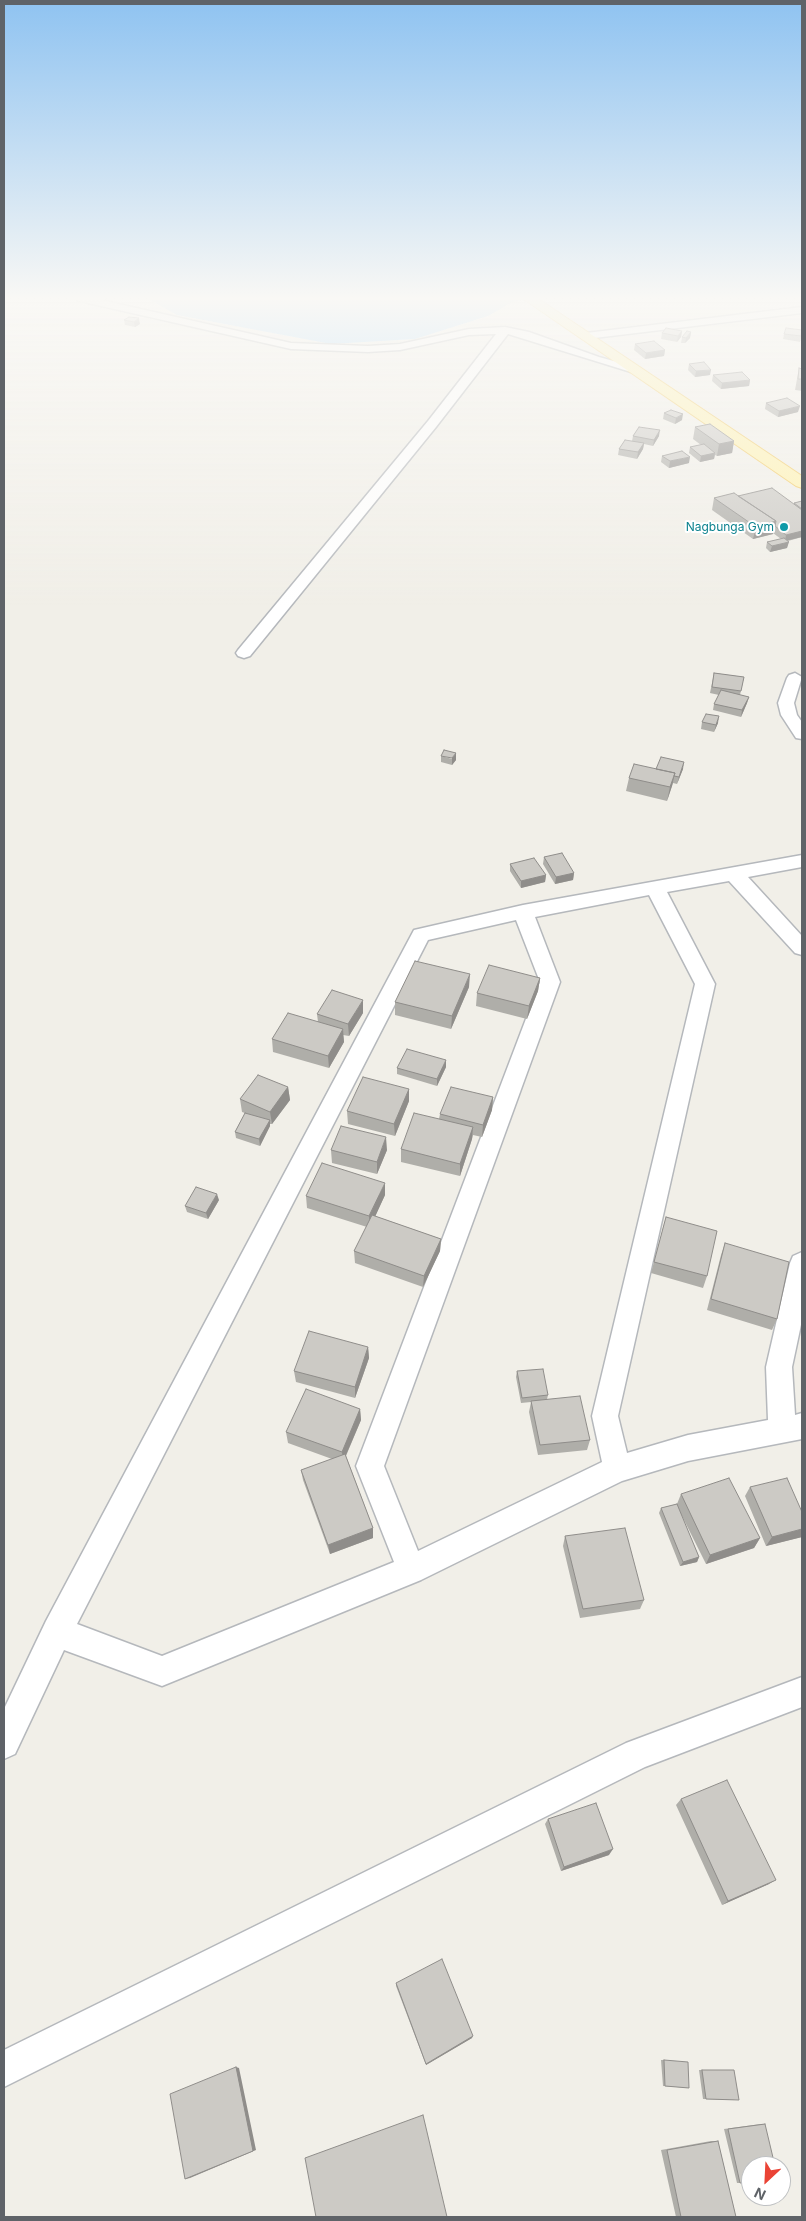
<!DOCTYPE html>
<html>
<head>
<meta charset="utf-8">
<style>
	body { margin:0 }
	#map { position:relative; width:806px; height:2221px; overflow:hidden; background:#f1efe8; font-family:Inter,sans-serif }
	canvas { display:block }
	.frame { position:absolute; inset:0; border:5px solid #5f6368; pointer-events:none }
	.north { position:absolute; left:741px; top:2156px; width:50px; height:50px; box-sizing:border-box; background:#fff; border:1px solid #bfc1c3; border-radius:50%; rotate:205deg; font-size:14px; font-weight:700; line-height:20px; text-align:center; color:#5f6368 }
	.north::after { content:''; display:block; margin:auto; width:18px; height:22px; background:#ea4335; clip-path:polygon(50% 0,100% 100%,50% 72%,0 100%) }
</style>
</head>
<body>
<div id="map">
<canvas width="806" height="2221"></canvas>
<div class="frame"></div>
<div class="north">N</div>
</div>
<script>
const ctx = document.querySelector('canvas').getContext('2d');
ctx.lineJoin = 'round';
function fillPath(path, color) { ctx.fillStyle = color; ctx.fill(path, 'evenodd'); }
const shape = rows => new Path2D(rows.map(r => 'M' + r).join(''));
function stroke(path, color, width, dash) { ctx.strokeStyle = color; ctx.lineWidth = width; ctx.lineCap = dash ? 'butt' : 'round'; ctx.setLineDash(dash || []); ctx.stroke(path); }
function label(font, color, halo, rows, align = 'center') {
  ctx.font = font + ' Inter,sans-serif'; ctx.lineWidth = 4; ctx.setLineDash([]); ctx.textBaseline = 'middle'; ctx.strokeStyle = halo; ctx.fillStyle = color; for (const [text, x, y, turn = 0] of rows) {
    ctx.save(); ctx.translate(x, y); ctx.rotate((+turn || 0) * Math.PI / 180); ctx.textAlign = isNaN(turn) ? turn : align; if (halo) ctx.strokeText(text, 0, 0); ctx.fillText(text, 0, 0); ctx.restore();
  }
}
const water = shape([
	[147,298,532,298,512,302,488,316,415,339,331,344,177,315]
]);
const minor = shape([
	[74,298,92,298,291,343,368,346,400,344,469,329,505,327,529,332,599,357,639,368,641,370,635,374,631,372,508,334,436,427,250,656,244,658,238,656,236,653,238,650,428,421,496,334,469,335,400,350,368,352,291,349,79,301,74,298],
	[802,307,802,313,586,339,580,336,586,333,802,307],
	[795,673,802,677,794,703,797,715,802,722,802,739,796,738,781,715,778,703,787,678,789,675,795,673],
	[802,855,802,867,748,877,802,936,802,955,795,953,729,881,667,892,715,984,618,1416,627,1453,688,1435,768,1420,766,1367,790,1263,793,1256,802,1252,802,1320,792,1367,795,1415,802,1413,802,1439,688,1461,622,1481,421,1580,162,1686,64,1650,15,1754,4,1759,4,1709,46,1621,414,930,523,905,802,855],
	[649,895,695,984,592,1416,602,1462,418,1551,384,1466,560,982,535,917,649,895],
	[516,920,540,982,356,1466,394,1562,162,1656,77,1624,428,940,516,920],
	[802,1677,802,1707,645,1767,4,2087,4,2050,626,1743,802,1677]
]);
const primary = shape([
	[522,298,537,298,802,476,802,488,796,486,522,298]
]);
const wall = shape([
	[129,317,140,324,135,327,125,325,124,320],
	[682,331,681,337,677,342,661,339,662,333],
	[691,332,690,338,685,343,681,343,682,337],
	[784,334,802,336,800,342,783,339],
	[635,344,665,350,664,356,645,359,634,350],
	[689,364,710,375,695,377,688,370],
	[799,368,802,369,802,391,795,390],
	[713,375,750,380,749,386,721,389,712,381],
	[766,403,798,412,778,417,765,409],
	[664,413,682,420,675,424,663,419],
	[695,427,734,441,732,453,717,456,715,455,714,459,700,462,689,453,690,447,701,445,693,439],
	[633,436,659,436,653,446,644,444,643,449,637,459,618,455,619,449,632,441],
	[662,456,689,463,669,468,661,462],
	[738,496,794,504,794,503,802,501,802,537,788,541,787,548,770,552,766,548,767,542,781,539,773,533,773,534,753,539,712,510,714,498],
	[714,673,744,677,740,695,749,697,747,703,741,717,713,710,714,704,719,695,710,693],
	[702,722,718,723,714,732,701,729],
	[441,756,456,760,452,765,441,762],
	[656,769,683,769,677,784,673,783,667,801,626,791,629,778],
	[544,857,574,873,573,880,555,884,543,864],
	[510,864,546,875,545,882,521,888,510,871],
	[540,978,538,991,527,1019,476,1006,477,993],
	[469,987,451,1029,395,1015,395,1002],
	[363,1013,349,1036,343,1035,344,1042,329,1068,273,1052,272,1039,318,1022,317,1014],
	[446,1067,437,1086,397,1074,397,1068],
	[288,1087,290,1100,272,1124,270,1124,270,1126,260,1146,236,1138,235,1132,245,1113,242,1112,240,1099],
	[409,1089,409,1101,395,1136,348,1124,347,1111],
	[493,1097,492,1110,482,1137,473,1135,472,1139,460,1176,401,1162,401,1149,439,1119,440,1114],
	[331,1150,387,1150,377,1174,332,1163],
	[385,1195,375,1216,441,1239,440,1251,423,1287,355,1263,354,1251,367,1227,307,1208,306,1196],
	[219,1200,208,1219,187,1212,185,1206],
	[666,1217,707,1276,703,1288,651,1273],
	[725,1243,777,1319,772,1330,707,1310,721,1255],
	[368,1347,369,1358,355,1398,296,1382,294,1371],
	[517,1371,548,1395,547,1399,590,1440,587,1450,538,1455,529,1412,531,1402,521,1403,516,1377],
	[360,1409,361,1420,346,1456,373,1528,373,1538,330,1554,303,1480,301,1470,332,1459,288,1443,286,1432],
	[750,1487,802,1512,802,1537,766,1546,745,1496],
	[681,1494,760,1538,754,1548,706,1564,681,1514,699,1557,697,1562,680,1566,659,1513,661,1508,677,1504],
	[565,1536,644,1600,640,1609,580,1618,563,1546],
	[681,1799,769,1884,722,1905,676,1805],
	[548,1819,609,1855,561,1871,545,1824],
	[396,1983,472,2038,426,2065,396,1986],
	[661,2060,664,2060,689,2088,663,2086],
	[699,2070,702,2070,735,2100,703,2099],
	[761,2124,765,2124,740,2183,737,2183,724,2129],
	[711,2141,718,2141,736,2217,676,2217,661,2150]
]);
const shadedWall = shape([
	[139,318,140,324,135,327,134,322],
	[682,331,681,337,677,342,678,336],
	[691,332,690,338,685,343,686,338],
	[665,350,664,356,645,359,646,353],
	[711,370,710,375,695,377,696,371],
	[750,380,749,386,721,389,722,383],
	[800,406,798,412,778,417,779,411],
	[683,414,682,420,675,424,676,418],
	[660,430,659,436,653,446,654,440],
	[734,441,732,453,717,456,719,444],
	[644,443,643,449,637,459,638,452],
	[715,453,714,459,700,462,701,456],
	[690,457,689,463,669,468,670,461],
	[776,521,773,534,753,539,756,527],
	[802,531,802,537,785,541,786,535],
	[789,542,787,548,770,552,772,546],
	[749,697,747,703,741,717,742,710],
	[719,716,718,723,714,732,716,725],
	[456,753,456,760,452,765,452,758],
	[684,762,683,769,677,784,679,777],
	[675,773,672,786,667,801,670,787],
	[574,873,573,880,555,884,556,877],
	[546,875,545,882,521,888,521,881],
	[470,974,469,987,451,1029,452,1016],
	[540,978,538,991,527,1019,529,1006],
	[363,1000,363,1013,349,1036,348,1024],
	[343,1029,344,1042,329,1068,328,1056],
	[446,1060,446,1067,437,1086,437,1079],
	[288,1087,290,1100,272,1124,270,1112],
	[409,1089,409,1101,395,1136,394,1124],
	[493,1097,492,1110,482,1137,483,1125],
	[270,1120,270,1126,260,1146,259,1139],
	[473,1127,472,1139,460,1176,460,1164],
	[386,1137,387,1150,377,1174,377,1162],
	[385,1183,385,1195,370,1228,369,1216],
	[217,1194,219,1200,208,1219,206,1213],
	[441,1239,440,1251,423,1287,424,1276],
	[368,1347,369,1358,355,1398,355,1387],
	[360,1409,361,1420,343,1462,342,1452],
	[373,1528,373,1538,330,1554,328,1545],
	[802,1529,802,1537,766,1546,772,1537],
	[760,1538,754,1548,706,1564,710,1555],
	[699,1557,697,1562,680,1566,683,1562],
	[613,1849,609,1855,561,1871,564,1867],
	[776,1880,769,1884,722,1905,728,1901],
	[473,2036,472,2038,426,2065,426,2064],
	[236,2067,239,2068,256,2150,190,2178,185,2179]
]);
const building = shape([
	[129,317,139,318,134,322,124,320,129,317],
	[666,328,682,331,678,336,662,333,666,328],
	[786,328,802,330,801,336,784,334,786,328],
	[687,331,691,332,686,338,682,337,687,331],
	[654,341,665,350,646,353,635,344,654,341],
	[704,362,711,370,696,371,689,364,704,362],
	[799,368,802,369,802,379,798,379,799,368],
	[742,372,750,380,722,383,713,375,742,372],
	[787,398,800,406,779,411,766,403,787,398],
	[671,410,683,414,676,418,664,413,671,410],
	[710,424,734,441,719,444,695,427,710,424],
	[639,427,660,430,654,440,633,436,639,427],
	[625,440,644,443,638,452,619,449,625,440],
	[704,444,715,453,701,456,690,447,704,444],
	[682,451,690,457,670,461,662,456,682,451],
	[772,488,802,510,802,531,786,535,775,526,776,521,738,496,772,488],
	[734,493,776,521,756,527,714,498,734,493],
	[802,501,802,509,794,503,802,501],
	[784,538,789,542,772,546,767,542,784,538],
	[714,673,744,677,741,691,712,687,714,673],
	[721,690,749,697,742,710,714,704,721,690],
	[706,714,719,716,716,725,702,722,706,714],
	[444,750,456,753,452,758,441,756,444,750],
	[661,757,684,762,679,777,674,776,675,773,656,769,661,757],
	[634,764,675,773,670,787,629,778,634,764],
	[562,853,574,873,556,877,544,857,562,853],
	[534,858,546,875,521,881,510,864,534,858],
	[415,961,470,974,452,1016,395,1002,415,961],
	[489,965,540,978,529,1006,477,993,489,965],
	[332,990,363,1000,348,1024,317,1014,332,990],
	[288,1013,343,1029,328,1056,272,1039,288,1013],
	[407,1049,446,1060,437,1079,397,1068,407,1049],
	[258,1075,288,1087,270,1112,240,1099,258,1075],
	[363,1077,409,1089,394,1124,347,1111,363,1077],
	[451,1087,493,1097,483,1125,440,1114,451,1087],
	[245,1113,270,1120,259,1139,235,1132,245,1113],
	[414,1113,473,1127,460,1164,401,1149,414,1113],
	[341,1126,386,1137,377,1162,331,1150,341,1126],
	[322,1163,385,1183,369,1216,306,1196,322,1163],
	[196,1187,217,1194,206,1213,185,1206,196,1187],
	[372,1215,441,1239,424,1276,354,1251,372,1215],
	[666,1217,717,1231,707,1276,654,1262,666,1217],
	[725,1243,789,1262,777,1319,711,1299,725,1243],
	[309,1331,368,1347,355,1387,294,1371,309,1331],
	[543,1369,548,1395,522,1398,517,1371,543,1369],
	[306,1389,360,1409,342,1452,286,1432,306,1389],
	[580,1396,590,1440,540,1445,531,1401,580,1396],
	[345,1454,373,1528,328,1545,301,1470,345,1454],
	[729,1478,760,1538,710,1555,681,1494,729,1478],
	[787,1478,802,1512,802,1529,772,1537,750,1487,787,1478],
	[677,1504,699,1557,683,1562,661,1508,677,1504],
	[625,1528,644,1600,583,1609,565,1536,625,1528],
	[727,1780,776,1880,728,1901,681,1799,727,1780],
	[596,1803,613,1849,564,1867,548,1819,596,1803],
	[442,1959,473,2036,426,2064,396,1983,442,1959],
	[664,2060,688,2062,689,2088,665,2086,664,2060],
	[236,2067,253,2151,185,2179,170,2094,236,2067],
	[702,2070,734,2070,739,2100,706,2099,702,2070],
	[423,2115,447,2217,316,2217,305,2158,423,2115],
	[765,2124,775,2166,751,2166,751,2182,740,2183,728,2129,765,2124],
	[718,2141,736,2217,681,2217,667,2150,718,2141]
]);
const markers = [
	[784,527,5,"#0f9aa8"]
];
const farCulturenames = [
	["Nagbunga Gym",774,527]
];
fillPath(water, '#aadaff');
stroke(minor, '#b5b8bc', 3);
stroke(primary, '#f2c960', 2);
fillPath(minor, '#fff');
fillPath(primary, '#fff2af');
fillPath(wall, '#afaea9');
fillPath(shadedWall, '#8f8d8a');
fillPath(building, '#cccac5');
stroke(building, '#8f8d8a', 1);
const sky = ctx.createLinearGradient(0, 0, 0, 609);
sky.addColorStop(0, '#8fc3f1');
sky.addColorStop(0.49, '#f9f8f5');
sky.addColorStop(1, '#f9f8f500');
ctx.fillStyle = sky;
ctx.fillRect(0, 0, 806, 609);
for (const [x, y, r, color] of markers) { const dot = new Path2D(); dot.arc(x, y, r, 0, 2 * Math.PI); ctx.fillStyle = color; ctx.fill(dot); stroke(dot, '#fff', 2); }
label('12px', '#0d838f', '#fff', farCulturenames, 'right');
</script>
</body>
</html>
